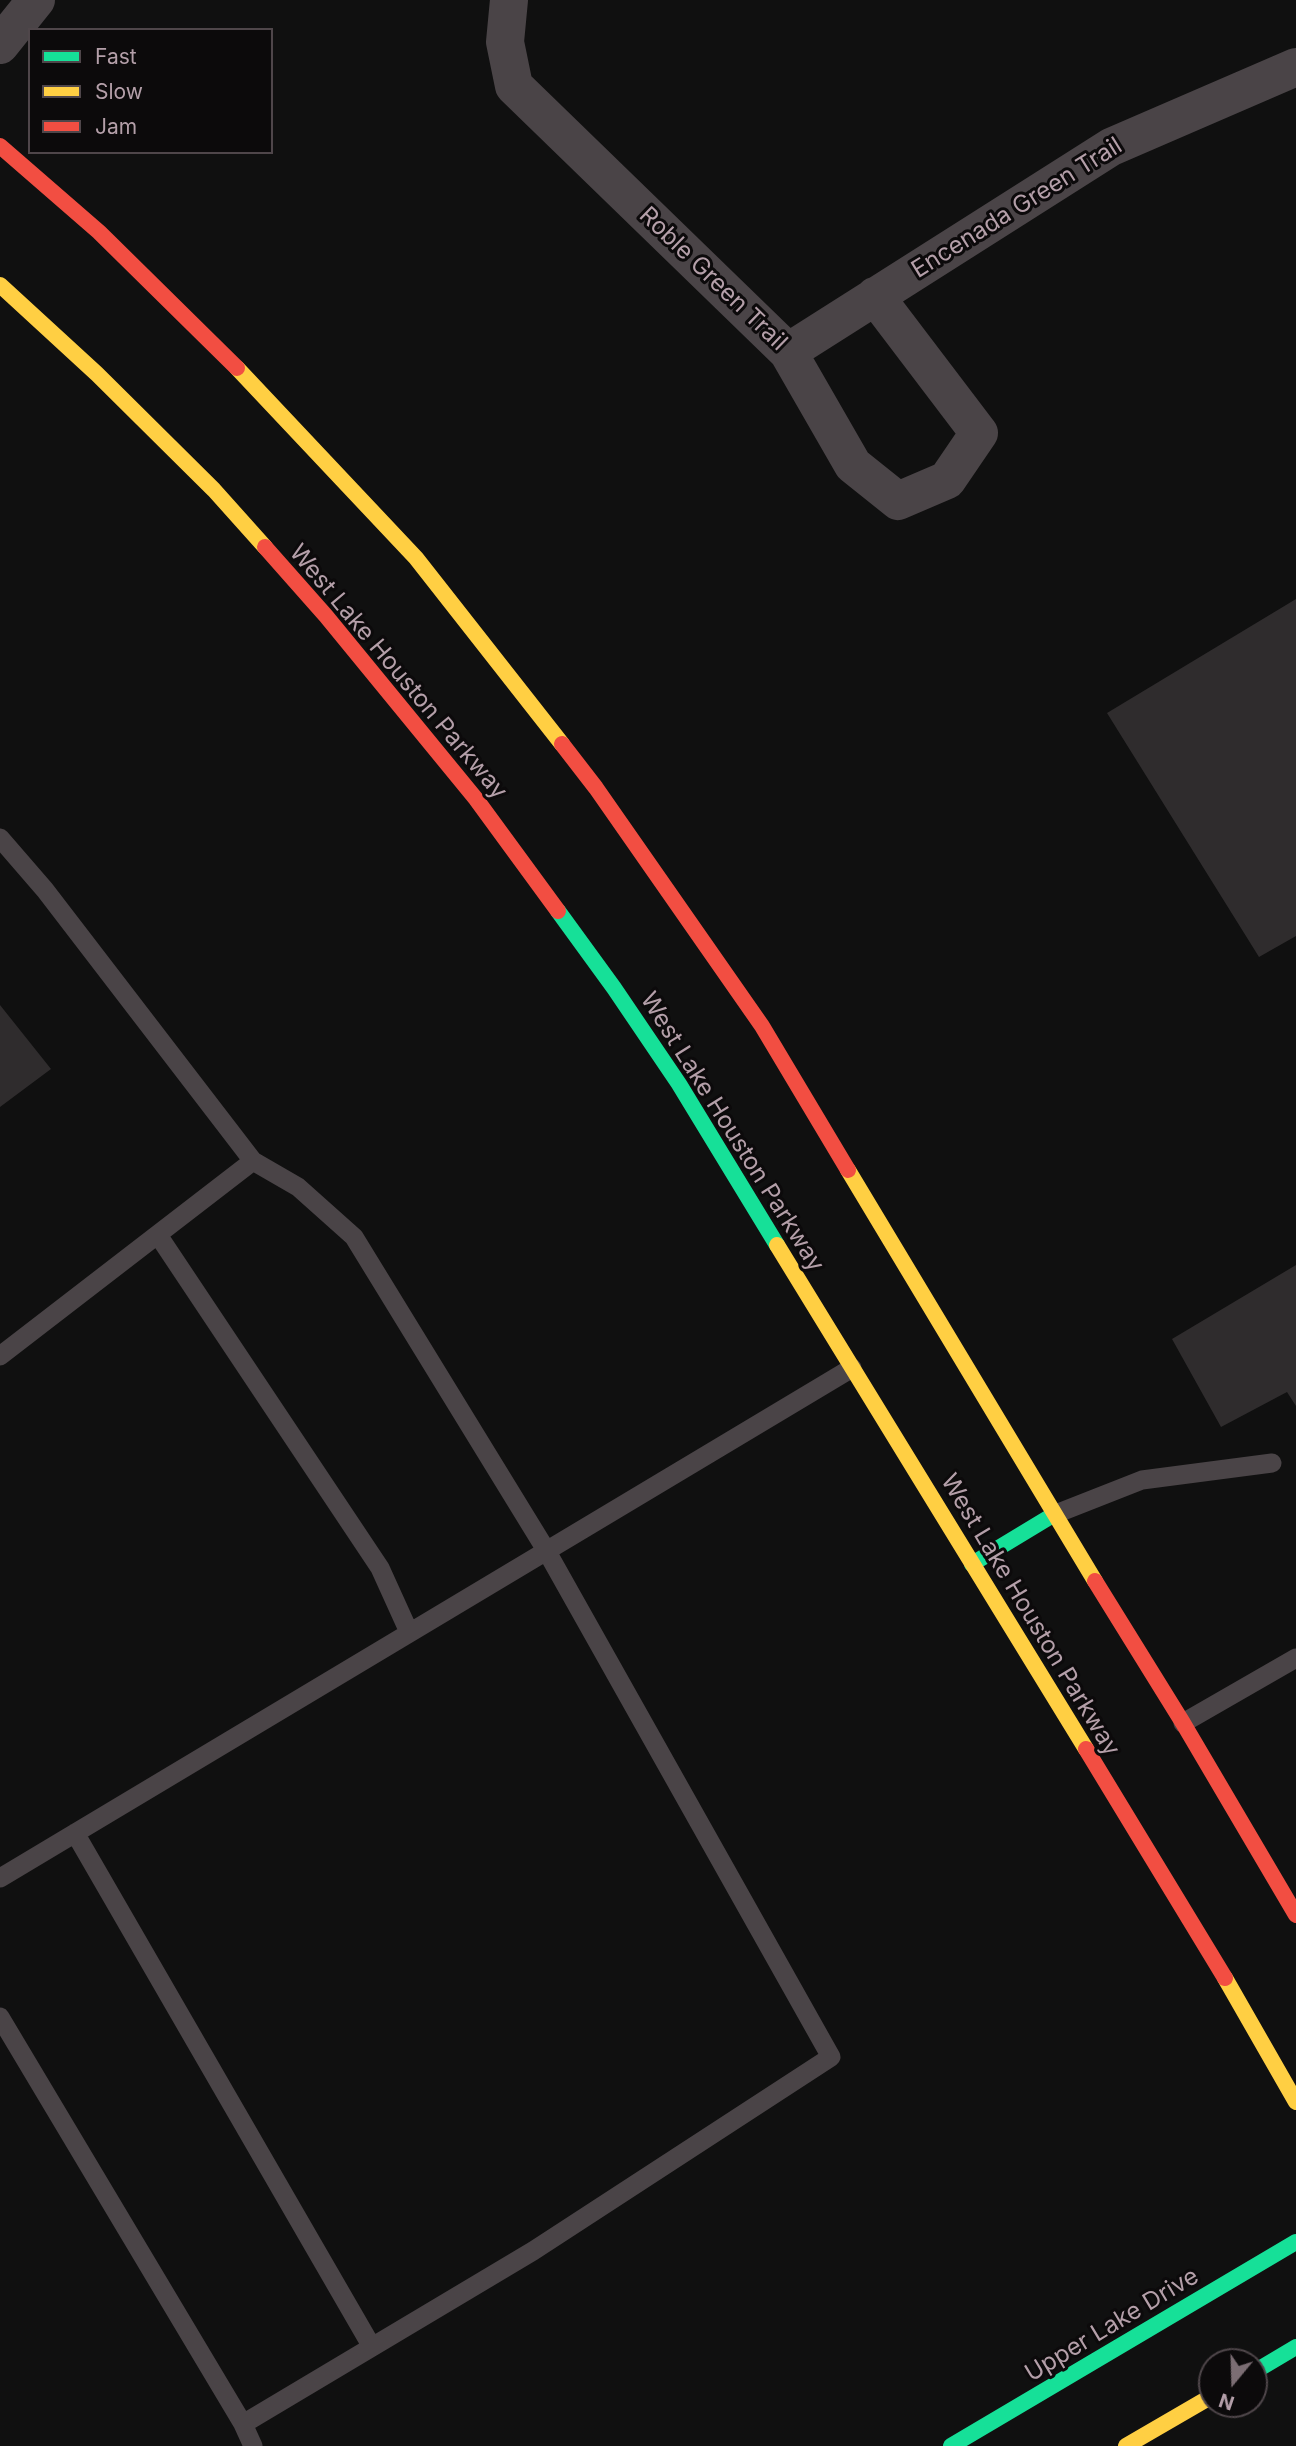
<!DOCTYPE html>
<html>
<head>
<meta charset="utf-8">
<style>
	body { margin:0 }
	#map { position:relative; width:1296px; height:2446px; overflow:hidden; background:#101010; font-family:Inter,sans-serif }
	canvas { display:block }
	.legend { position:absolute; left:28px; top:28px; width:245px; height:126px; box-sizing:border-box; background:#0c0a0b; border:2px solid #4f464a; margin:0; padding:9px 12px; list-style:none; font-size:21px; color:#b49fa9 }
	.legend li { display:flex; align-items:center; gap:14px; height:35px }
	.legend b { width:35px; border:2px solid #4f464a }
	.north { position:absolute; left:1198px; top:2348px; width:70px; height:70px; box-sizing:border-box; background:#0c0a0b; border:2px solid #4f464a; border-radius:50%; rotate:199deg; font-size:19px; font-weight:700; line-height:28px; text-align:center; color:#b49fa9 }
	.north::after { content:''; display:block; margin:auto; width:24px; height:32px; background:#7b6d73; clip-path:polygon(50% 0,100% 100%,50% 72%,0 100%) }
</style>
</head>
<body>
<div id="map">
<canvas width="1296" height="2446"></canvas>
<ul class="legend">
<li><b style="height:9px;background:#16e098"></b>Fast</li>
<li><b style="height:9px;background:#ffcf43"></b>Slow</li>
<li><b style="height:9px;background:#f24e42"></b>Jam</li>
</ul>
<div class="north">N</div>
</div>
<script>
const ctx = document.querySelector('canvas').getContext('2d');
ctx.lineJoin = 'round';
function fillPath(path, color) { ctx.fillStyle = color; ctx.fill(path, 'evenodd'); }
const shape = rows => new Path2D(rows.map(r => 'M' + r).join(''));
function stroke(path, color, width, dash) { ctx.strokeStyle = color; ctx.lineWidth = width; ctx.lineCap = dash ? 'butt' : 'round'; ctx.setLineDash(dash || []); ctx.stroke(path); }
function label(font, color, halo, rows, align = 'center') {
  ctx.font = font + ' Inter,sans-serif'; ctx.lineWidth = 6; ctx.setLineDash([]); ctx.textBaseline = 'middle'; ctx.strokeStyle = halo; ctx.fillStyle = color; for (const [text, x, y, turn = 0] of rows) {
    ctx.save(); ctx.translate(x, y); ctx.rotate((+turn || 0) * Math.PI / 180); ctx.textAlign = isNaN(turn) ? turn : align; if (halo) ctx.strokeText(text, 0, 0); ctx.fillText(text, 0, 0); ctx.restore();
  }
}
const building = shape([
	[1296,599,1296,936,1259,957,1107,713],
	[0,1005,51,1069,0,1107],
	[1296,1265,1296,1406,1287,1392,1221,1427,1172,1339]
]);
const lane = shape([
	[0,838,45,890,253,1161,298,1187,354,1237,546,1550,831,2057,533,2251,243,2424,253,2446],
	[158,1235,380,1568,409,1632],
	[0,1356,253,1161],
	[1053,1515,1142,1480,1272,1463],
	[1183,1723,1296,1658],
	[75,1833,372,2347],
	[0,1878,852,1368],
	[0,2017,243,2424]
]);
const street = shape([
	[509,0,505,42,514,86,788,352,853,465,898,501,947,480,979,433,875,296],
	[0,45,36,0],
	[788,352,1111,147,1296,67]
]);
const fast = shape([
	[558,911,614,988,679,1084,777,1245],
	[972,1564,1053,1515],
	[1254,2372,1296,2347],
	[951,2446,1296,2242]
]);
const slow = shape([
	[0,285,97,374,214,490,265,547],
	[237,368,416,558,562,744],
	[848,1170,1095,1581],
	[777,1245,1086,1749],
	[1225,1978,1296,2102],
	[1126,2446,1212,2396]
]);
const jam = shape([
	[0,146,99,232,237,368],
	[265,547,326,616,476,799,558,911],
	[562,744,596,788,762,1026,848,1170],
	[1095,1581,1183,1723,1296,1915],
	[1086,1749,1225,1978]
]);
const streetNames = [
	["Encenada Green Trail",1017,208,-32],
	["Roble Green Trail",713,279,44],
	["West Lake Houston Parkway",398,672,50],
	["West Lake Houston Parkway",732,1132,58],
	["West Lake Houston Parkway",1030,1615,59],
	["Upper Lake Drive",1112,2325,-31]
];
fillPath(building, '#2f2c2d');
stroke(lane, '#4a4447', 19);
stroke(street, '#4a4447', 38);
stroke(fast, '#16e098', 16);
stroke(slow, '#ffcf43', 16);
stroke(jam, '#f24e42', 16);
label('24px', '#b49fa9', '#0c0a0b', streetNames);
</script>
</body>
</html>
